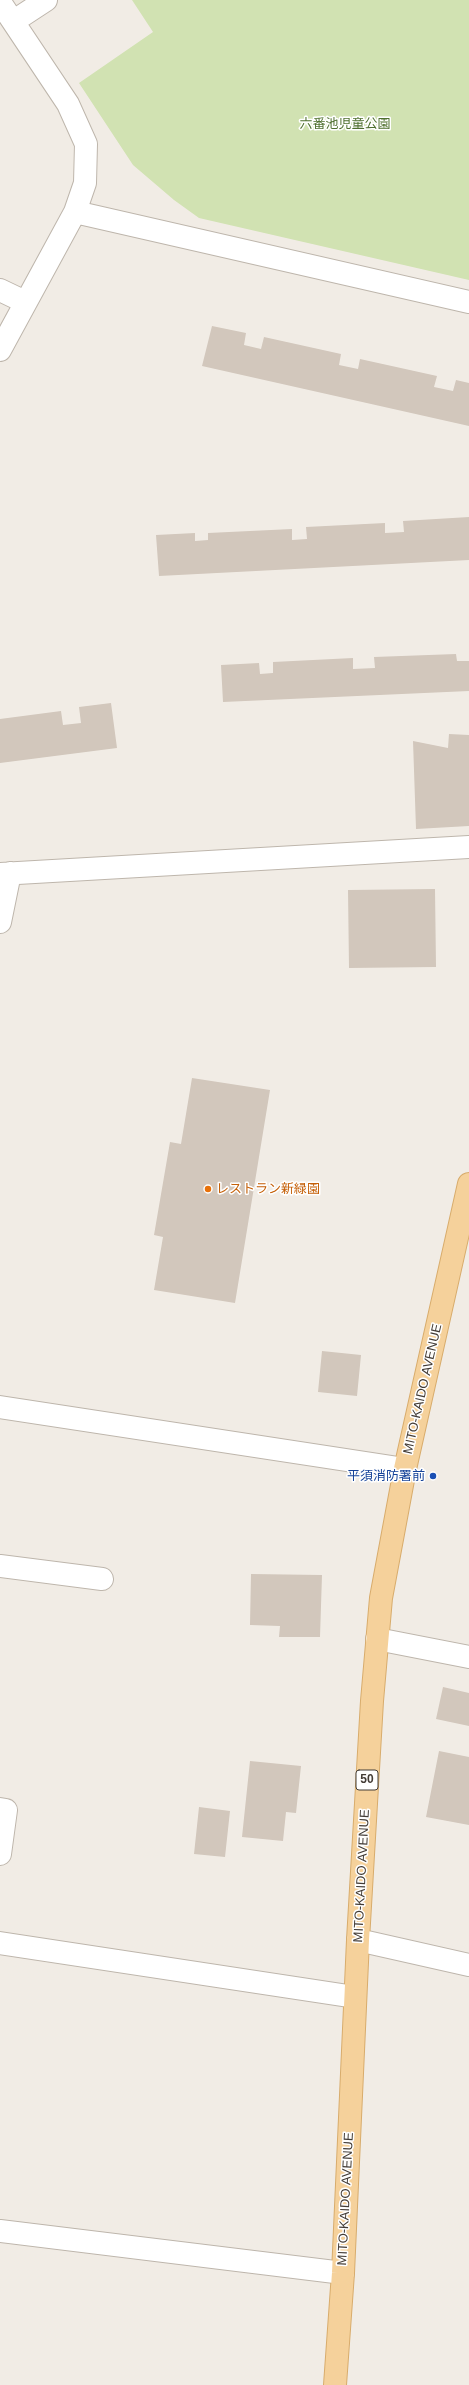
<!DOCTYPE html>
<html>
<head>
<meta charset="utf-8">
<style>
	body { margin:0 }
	canvas { display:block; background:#f1ece5 }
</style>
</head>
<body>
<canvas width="469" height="2385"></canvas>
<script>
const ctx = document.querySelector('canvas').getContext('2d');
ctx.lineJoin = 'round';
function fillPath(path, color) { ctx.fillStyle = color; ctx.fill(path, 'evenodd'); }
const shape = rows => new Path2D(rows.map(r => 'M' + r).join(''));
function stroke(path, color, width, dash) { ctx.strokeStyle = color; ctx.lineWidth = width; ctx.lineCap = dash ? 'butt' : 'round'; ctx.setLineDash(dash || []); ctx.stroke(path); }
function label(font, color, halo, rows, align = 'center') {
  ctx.font = font + ' Arial,"Noto Sans JP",sans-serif'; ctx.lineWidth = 3; ctx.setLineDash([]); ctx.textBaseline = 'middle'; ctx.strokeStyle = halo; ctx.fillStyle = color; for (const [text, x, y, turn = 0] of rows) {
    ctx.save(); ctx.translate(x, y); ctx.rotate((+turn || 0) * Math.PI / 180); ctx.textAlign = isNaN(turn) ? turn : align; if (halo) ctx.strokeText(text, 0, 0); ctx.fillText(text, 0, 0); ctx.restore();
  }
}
const green = shape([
	[132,0,469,0,469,280,199,218,174,200,133,165,79,83,153,32]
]);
const building = shape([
	[212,326,246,333,244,345,261,349,264,337,341,354,339,365,358,369,360,359,437,376,434,387,453,391,456,380,469,383,469,426,202,366],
	[469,517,469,560,159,576,156,535,195,533,195,541,208,540,208,533,292,529,292,540,307,539,306,527,385,523,385,533,404,532,403,521],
	[456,654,457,661,469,661,469,691,223,702,221,665,259,663,260,674,273,673,273,662,353,658,353,669,375,668,374,657],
	[111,703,117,748,0,763,0,719,61,711,63,725,81,723,79,707],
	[449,734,469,735,469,826,416,829,413,741,448,748],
	[435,889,436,967,349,968,348,890],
	[192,1078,270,1090,235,1303,154,1290,163,1237,154,1235,170,1142,181,1144],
	[322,1351,361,1355,357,1396,318,1392],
	[251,1574,322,1575,320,1637,279,1637,280,1626,250,1625],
	[443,1687,469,1693,469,1726,436,1719],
	[439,1751,469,1757,469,1825,426,1817],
	[250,1761,301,1766,296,1813,286,1812,283,1841,242,1837],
	[199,1807,230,1811,225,1857,194,1854]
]);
const minor = shape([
	[0,2,68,104,86,144,85,183,75,212,0,350],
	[14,21,46,0],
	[75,212,469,302],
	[0,290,25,302],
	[0,874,469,847],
	[0,922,10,873],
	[0,1407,405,1469],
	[0,1566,102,1579],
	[377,1639,469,1657],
	[0,1809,6,1810,0,1854],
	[358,1940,469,1965],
	[0,1943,355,1997],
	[0,2231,343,2273]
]);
const major = shape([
	[335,2385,343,2273,358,1940,372,1701,381,1598,405,1469,469,1184]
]);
const markers = [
	[208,1189,4,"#e8710a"],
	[433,1476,4,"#1a4fb4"]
];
const shields = [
	[367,1780,22]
];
const shieldNames = [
	["50",367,1780]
];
const parkNames = [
	["六番池児童公園",345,124]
];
const foodNames = [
	["レストラン新緑園",216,1189]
];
const streetNames = [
	["MITO-KAIDO AVENUE",423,1389,-77],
	["MITO-KAIDO AVENUE",362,1876,-87],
	["MITO-KAIDO AVENUE",346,2199,-87]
];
const transitNames = [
	["平須消防署前",425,1476]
];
fillPath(green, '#d1e2b2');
fillPath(building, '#d2c7bc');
stroke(minor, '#beb6ac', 24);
stroke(major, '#d8ac6c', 24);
stroke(minor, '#fff', 22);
stroke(major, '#f5d19b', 22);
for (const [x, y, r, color] of markers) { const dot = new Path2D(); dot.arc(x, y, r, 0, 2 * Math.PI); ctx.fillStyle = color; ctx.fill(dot); stroke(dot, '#fff', 1.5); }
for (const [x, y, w] of shields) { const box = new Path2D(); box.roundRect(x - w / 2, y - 10, w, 20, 3); ctx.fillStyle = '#fff'; ctx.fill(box); stroke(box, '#433c36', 1); }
label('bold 12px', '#433c36', null, shieldNames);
label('13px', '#4e6f2e', '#fff', parkNames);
label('13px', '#c56008', '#fff', foodNames, 'left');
label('13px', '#433c36', '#fff', streetNames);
label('13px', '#164399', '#fff', transitNames, 'right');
</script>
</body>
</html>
